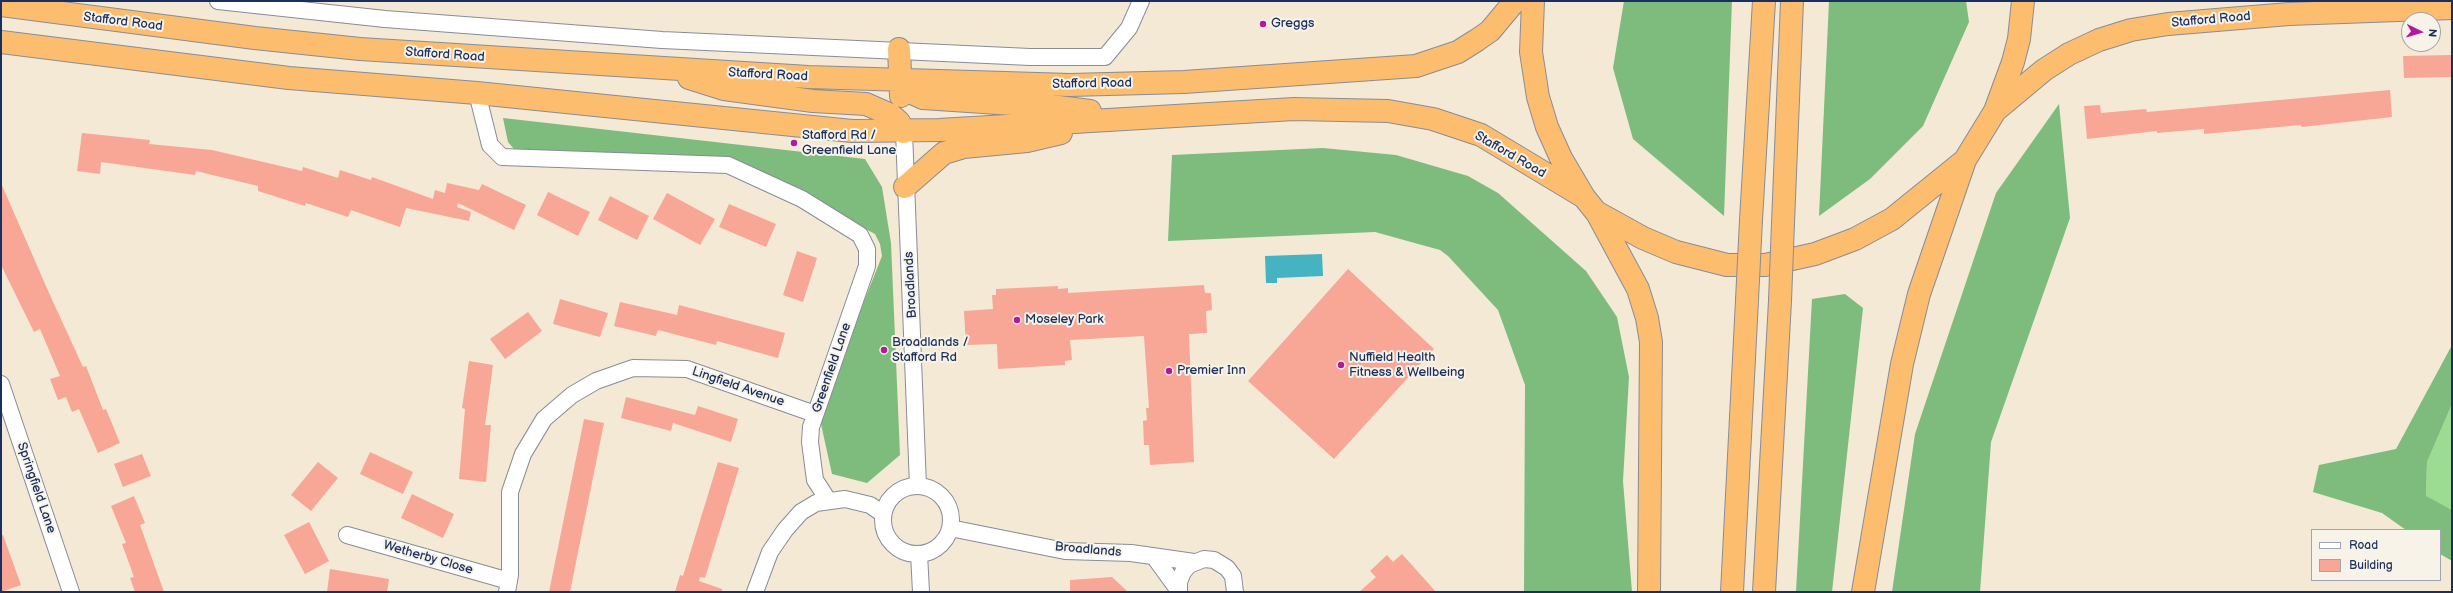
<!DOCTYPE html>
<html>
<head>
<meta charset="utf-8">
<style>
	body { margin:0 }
	#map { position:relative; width:2453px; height:593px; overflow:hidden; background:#f4e9d4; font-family:"Balsamiq Sans",sans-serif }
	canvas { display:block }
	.frame { position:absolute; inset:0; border:2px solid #1b2f5e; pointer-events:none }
	.legend { position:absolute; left:2311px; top:529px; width:130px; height:52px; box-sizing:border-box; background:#f7f3e8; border:1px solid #9fa5b1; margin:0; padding:5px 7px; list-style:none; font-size:12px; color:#1b2f5e }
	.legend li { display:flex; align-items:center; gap:8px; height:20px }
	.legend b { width:20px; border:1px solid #9fa5b1 }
	.north { position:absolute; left:2401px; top:12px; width:40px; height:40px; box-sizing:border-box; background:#f7f3e8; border:1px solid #9fa5b1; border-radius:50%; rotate:95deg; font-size:11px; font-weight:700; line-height:16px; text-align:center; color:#1b2f5e }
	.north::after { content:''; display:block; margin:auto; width:14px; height:18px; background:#b5179e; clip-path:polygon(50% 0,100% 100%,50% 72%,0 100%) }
</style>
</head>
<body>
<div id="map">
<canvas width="2453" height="593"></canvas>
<div class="frame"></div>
<ul class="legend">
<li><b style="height:5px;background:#fff"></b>Road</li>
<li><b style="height:11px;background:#f8a696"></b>Building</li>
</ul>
<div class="north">N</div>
</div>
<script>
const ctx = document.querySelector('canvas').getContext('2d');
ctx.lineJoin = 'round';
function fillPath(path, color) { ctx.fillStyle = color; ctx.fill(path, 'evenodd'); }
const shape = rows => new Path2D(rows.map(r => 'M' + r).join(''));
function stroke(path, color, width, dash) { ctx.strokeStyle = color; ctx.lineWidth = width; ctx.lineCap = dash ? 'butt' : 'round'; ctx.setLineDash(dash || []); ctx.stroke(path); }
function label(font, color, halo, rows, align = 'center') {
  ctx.font = font + ' "Balsamiq Sans",sans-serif'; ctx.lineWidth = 4; ctx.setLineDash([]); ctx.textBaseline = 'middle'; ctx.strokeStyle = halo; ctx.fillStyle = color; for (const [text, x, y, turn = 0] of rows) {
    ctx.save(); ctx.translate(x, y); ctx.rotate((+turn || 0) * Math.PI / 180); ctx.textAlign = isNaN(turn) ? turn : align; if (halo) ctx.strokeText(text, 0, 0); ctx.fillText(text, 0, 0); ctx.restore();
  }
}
const green = shape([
	[2452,404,2452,510,2426,497,2427,462]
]);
const forest = shape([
	[1624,1,1732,1,1724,216,1633,139,1613,68],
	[1829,1,1966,1,1969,22,1923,126,1870,179,1819,216],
	[2059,104,2070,218,1991,442,1980,592,1892,592,1915,434,1996,193],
	[503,118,865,159,882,187,891,243,900,455,867,483,832,474,819,415,882,256,880,244,875,234,743,163,519,155,508,142],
	[1323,148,1396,155,1468,176,1498,193,1586,271,1617,317,1629,377,1623,481,1632,592,1524,592,1525,385,1498,310,1448,256,1440,250,1375,232,1168,241,1172,155],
	[1845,294,1863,308,1832,592,1796,592,1812,299],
	[2452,345,2452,404,2427,462,2426,496,2452,510,2452,561,2440,554,2440,530,2406,530,2382,513,2313,492,2319,465,2396,449]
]);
const water = shape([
	[1322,254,1323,276,1277,278,1277,283,1266,283,1265,256]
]);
const building = shape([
	[2452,55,2452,77,2404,78,2403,56],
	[2390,90,2392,117,2302,127,2301,125,2204,134,2204,129,2157,133,2157,131,2087,139,2084,106,2100,105,2101,113,2146,109,2147,112],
	[82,133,150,140,149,144,212,150,302,171,303,167,338,178,340,170,371,180,372,177,433,199,435,190,445,193,447,183,479,190,482,184,526,205,514,230,458,203,457,207,471,212,469,221,406,208,400,227,351,210,348,217,306,203,305,206,258,191,258,186,196,171,195,175,101,162,100,174,77,171],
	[1,183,49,293,83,367,86,366,103,410,106,409,120,443,98,453,79,409,72,412,66,397,58,400,50,379,60,376,40,329,34,332,1,265],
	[548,192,590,212,578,236,537,215],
	[667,193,715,219,700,245,653,219],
	[610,196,649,216,637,240,598,220],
	[729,204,776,224,766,247,719,227],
	[797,251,817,258,803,302,783,295],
	[1348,269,1434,349,1334,459,1248,381],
	[1204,285,1205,293,1211,293,1212,310,1206,311,1207,333,1189,334,1194,462,1150,465,1149,445,1144,445,1143,421,1147,420,1146,408,1149,408,1144,336,1070,340,1072,360,1065,361,1065,365,998,369,997,344,966,345,964,311,993,309,992,295,996,295,996,289,1058,286,1058,289,1068,288,1068,293],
	[560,299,608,313,600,337,553,324],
	[620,302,677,315,679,305,785,333,778,358,717,341,716,345,658,330,656,336,614,326],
	[528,312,542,331,505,359,490,339],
	[469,361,493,365,485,425,491,425,486,482,459,479,465,409,462,408],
	[626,397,695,415,698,406,738,419,731,442,673,423,671,431,621,418],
	[584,419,604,423,570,592,549,592],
	[370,452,413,472,403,494,360,474],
	[142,454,151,476,123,487,114,464],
	[318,462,338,478,311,511,291,495],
	[718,462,739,468,705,578,700,577,699,581,722,589,722,592,675,592,680,575,683,576],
	[412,494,454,514,443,538,401,518],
	[134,496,145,523,140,525,164,592,135,592,130,578,134,577,122,544,126,543,111,506],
	[309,522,329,561,305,574,284,535],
	[1,535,3,535,21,585,1,592],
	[1402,554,1436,592,1359,592,1376,577,1370,571,1387,555,1393,562],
	[330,569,389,579,387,592,327,592],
	[1112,577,1128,592,1070,592,1070,580]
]);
const street = shape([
	[218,1,385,19,662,40,1030,57,1105,57,1129,28,1141,1],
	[477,93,490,145,502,157,728,165,802,199,860,235,867,249,867,266,811,427,810,442,815,480,828,500],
	[904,132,918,486],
	[1,384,71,592],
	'883 520a34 34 0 1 1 68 0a34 34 0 1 1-68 0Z',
	[950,528,1065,551,1131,553,1194,562],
	[347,535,509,581],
	[919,554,921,592],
	[1155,558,1179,591],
	[507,592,510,575,510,492,523,454,544,419,572,395,596,381,633,368,687,369,815,414],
	[755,592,770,552,785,530,801,512,816,503,845,499,870,505,883,514],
	[1179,592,1179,582,1183,572,1189,565,1204,559,1214,560,1227,568,1233,576,1235,592]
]);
const highway = shape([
	[1533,1,1531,52,1538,97,1547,127,1561,158,1584,197,1596,212,1643,238,1676,252,1727,265,1765,265,1815,254,1855,239,1892,219,1965,160,1995,111,2013,62,2019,39,2023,1],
	[1,5,255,38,360,49,808,77,1070,85,1184,82,1416,66,1458,52,1477,40,1490,31,1515,1],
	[1,42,289,78,477,93,852,131,939,130,1294,109,1388,111,1433,119,1481,135,1584,197],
	[899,49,901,96],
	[689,78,724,89,813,101,866,104,891,115,899,122,904,132],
	[901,82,910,92,923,98,1058,107,1090,111],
	[1996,110,2044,70,2069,54,2099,40,2131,30,2168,24,2289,14,2452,8],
	[905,187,944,153,964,147,1027,141,1061,133],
	[1597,213,1638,289,1647,318,1651,342,1649,592],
	[1751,220,1764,1],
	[1783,223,1792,1],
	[1732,592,1747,300],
	[1764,592,1780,301],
	[1863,592,1902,364,1919,294,1965,160]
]);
const highwayBridge = shape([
	[1747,300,1751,220],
	[1780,301,1783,223]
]);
const markers = [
	[1263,24,4,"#b5179e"],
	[794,143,4,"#b5179e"],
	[1017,320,4,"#b5179e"],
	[884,350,4,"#b5179e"],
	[1341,365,4,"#b5179e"],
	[1169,371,4,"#b5179e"]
];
const streetNames = [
	["Stafford Road",2211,20,-5],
	["Stafford Road",123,22,7],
	["Stafford Road",445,55,4],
	["Stafford Road",768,75,3],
	["Stafford Road",1092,84,-1],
	["Stafford Road",1510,155,30],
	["Broadlands",911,285,-93],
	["Greenfield Lane",832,368,-71],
	["Lingfield Avenue",738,387,19],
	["Springfield Lane",36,488,71],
	["Broadlands",1088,550,5],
	["Wetherby Close",428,558,16]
];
const poiNames = [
	["Greggs",1271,24],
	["Stafford Rd /",802,136],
	["Greenfield Lane",802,151],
	["Moseley Park",1025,320],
	["Broadlands /",892,343],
	["Stafford Rd",892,358],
	["Nuffield Health",1349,358],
	["Fitness & Wellbeing",1349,373],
	["Premier Inn",1177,371]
];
fillPath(green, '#9cdc92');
fillPath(forest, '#7dbc7c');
fillPath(water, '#46b3c2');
fillPath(building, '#f8a696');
stroke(street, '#888c99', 18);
stroke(highway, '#888c99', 24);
stroke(street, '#fff', 16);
stroke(highway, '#fcbd6f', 22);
stroke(highwayBridge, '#888c99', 24, []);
stroke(highwayBridge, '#fcbd6f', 22);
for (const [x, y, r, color] of markers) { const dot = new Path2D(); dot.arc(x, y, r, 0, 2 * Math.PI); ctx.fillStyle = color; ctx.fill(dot); stroke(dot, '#f7f3e8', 1.5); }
label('13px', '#1b2f5e', '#f7f3e8', streetNames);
label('13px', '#1b2f5e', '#f7f3e8', poiNames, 'left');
</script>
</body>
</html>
